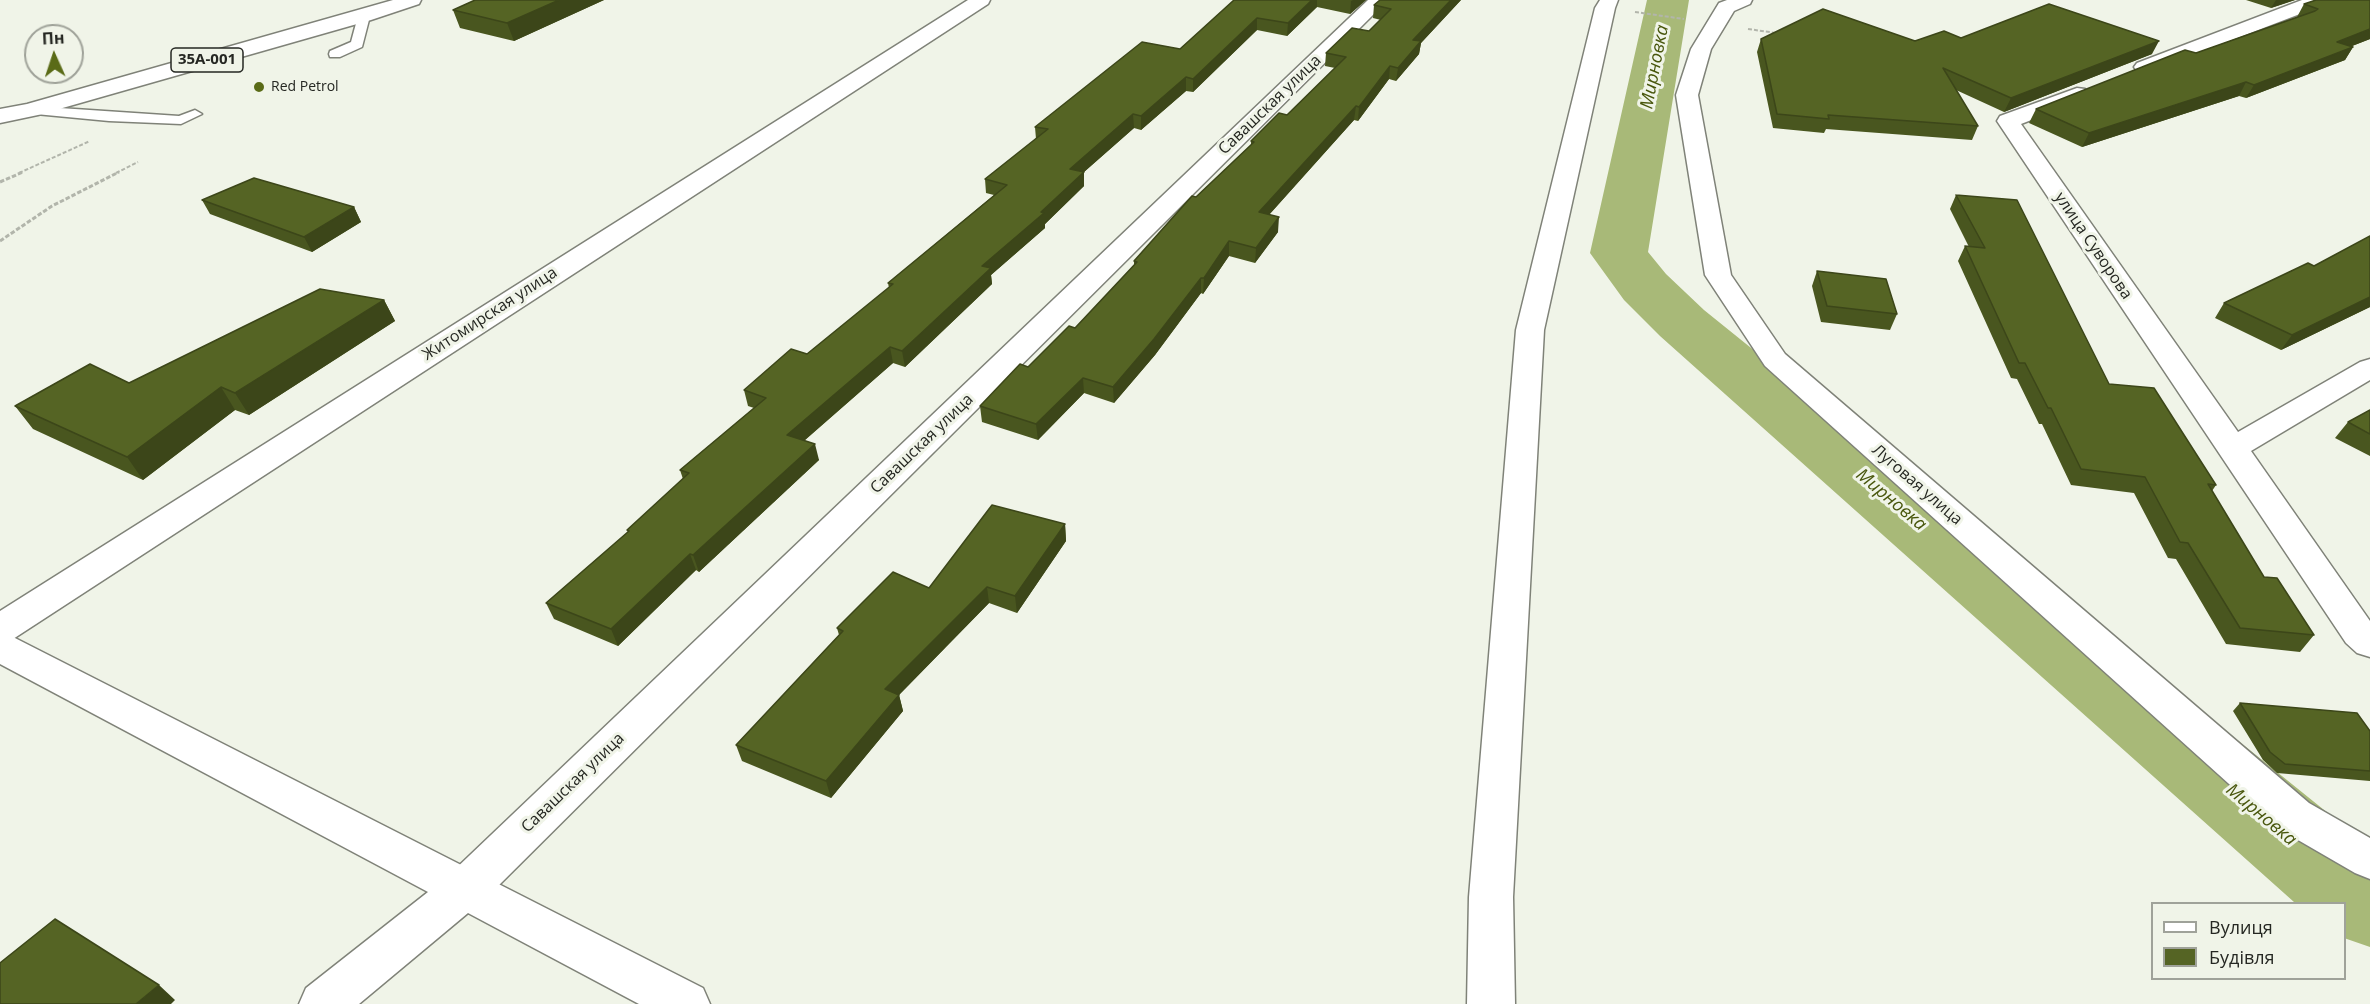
<!DOCTYPE html>
<html>
<head>
<meta charset="utf-8">
<style>
	body { margin:0 }
	#map { position:relative; width:2370px; height:1004px; overflow:hidden; background:#f0f4e8; font-family:"Open Sans",sans-serif }
	canvas { display:block }
	.legend { position:absolute; left:2151px; top:902px; width:195px; height:78px; box-sizing:border-box; background:#f0f4e8; border:2px solid #9fa299; margin:0; padding:8px 10px; list-style:none; font-size:18px; color:#252722 }
	.legend li { display:flex; align-items:center; gap:12px; height:30px }
	.legend b { width:30px; border:2px solid #9fa299 }
	.north { position:absolute; left:24px; top:24px; width:60px; height:60px; box-sizing:border-box; background:#f0f4e8; border:2px solid #9fa299; border-radius:50%; rotate:357deg; font-size:16px; font-weight:700; line-height:24px; text-align:center; color:#252722 }
	.north::after { content:''; display:block; margin:auto; width:21px; height:27px; background:#5a6b17; clip-path:polygon(50% 0,100% 100%,50% 72%,0 100%) }
</style>
</head>
<body>
<div id="map">
<canvas width="2370" height="1004"></canvas>
<ul class="legend">
<li><b style="height:8px;background:#fff"></b>Вулиця</li>
<li><b style="height:16px;background:#556424"></b>Будівля</li>
</ul>
<div class="north">Пн</div>
</div>
<script>
const ctx = document.querySelector('canvas').getContext('2d');
ctx.lineJoin = 'round';
const shape = rows => new Path2D(rows.map(r => 'M' + r).join(''));
function fillPath(path, color) { ctx.fillStyle = color; ctx.fill(path, 'evenodd'); }
function stroke(path, color, width, dash) { ctx.strokeStyle = color; ctx.lineWidth = width; ctx.lineCap = dash ? 'butt' : 'round'; ctx.setLineDash(dash || []); ctx.stroke(path); }
function label(font, color, halo, rows, align = 'center') {
  ctx.font = font + ' "Open Sans",sans-serif'; ctx.lineWidth = 6; ctx.setLineDash([]); ctx.textBaseline = 'middle'; ctx.strokeStyle = halo; ctx.fillStyle = color; for (const [text, x, y, turn = 0] of rows) {
    ctx.save(); ctx.translate(x, y); ctx.rotate((+turn || 0) * Math.PI / 180); ctx.textAlign = isNaN(turn) ? turn : align; if (halo) ctx.strokeText(text, 0, 0); ctx.fillText(text, 0, 0); ctx.restore();
  }
}
const river = shape([
	[1647,0,1689,0,1648,252,1666,274,1704,310,2370,847,2370,947,2344,938,2344,904,2294,902,1660,336,1624,300,1590,253,1647,0]
]);
const pathFar1 = shape([
	[1635,12,1684,19],
	[1748,29,1776,33],
	[19,173,90,141],
	[116,173,138,162]
]);
const path = shape([
	[0,182,23,172],
	[0,241,52,206,119,172]
]);
const lane = shape([
	[364,12,370,16,362,47,340,57,330,57,329,54,330,51,351,42,358,16,364,12],
	[30,106,179,116,195,110,202,114,181,124,109,121,25,113,23,110,30,106]
]);
const street = shape([
	[968,0,990,0,988,4,13,639,0,643,0,611,968,0],
	[1368,0,1388,0,481,903,465,909,449,903,443,889,449,875,1368,0],
	[1600,0,1618,0,1615,8,1544,330,1513,897,1515,1004,1467,1004,1469,897,1516,330,1595,8,1600,0],
	[1727,0,1752,0,1750,4,1734,11,1711,49,1698,95,1731,275,1785,354,2309,803,2370,838,2370,879,2355,873,2279,829,1765,366,1705,275,1676,95,1691,49,1719,3,1727,0],
	[2302,0,2328,0,2326,4,2151,71,2144,73,2137,71,2134,67,2137,63,2302,0],
	[2077,88,2085,89,2088,94,2085,99,2021,124,2238,432,2360,362,2370,359,2370,380,2251,451,2370,621,2370,657,2357,653,2346,643,1997,121,2000,116,2077,88]
]);
const secondary = shape([
	[0,633,13,637,703,988,710,1004,639,1004,468,913,359,1004,299,1004,306,988,428,892,0,664,0,633]
]);
const highway = shape([
	[393,0,421,0,419,4,371,20,38,115,0,123,0,109,27,104,393,0]
]);
const wall = shape([
	[475,0,604,0,514,41,460,28,453,10],
	[1234,0,1366,0,1350,14,1317,7,1287,36,1257,30,1193,92,1186,91,1141,130,1134,128,1084,172,1084,186,1045,224,1045,228,991,275,992,284,905,367,893,363,804,441,819,460,699,572,696,570,618,646,554,619,546,603,628,532,627,530,683,479,680,470,754,408,748,406,744,390,807,354,889,288,888,283,994,195,986,193,985,179,1036,139,1035,127,1180,49],
	[1461,0,1421,43,1419,54,1396,81,1389,79,1358,121,1354,120,1269,215,1278,232,1255,263,1229,256,1203,294,1201,293,1155,355,1114,403,1084,393,1038,440,982,422,980,406,1075,328,1134,265,1134,261,1196,197,1251,145,1251,141,1287,115,1335,68,1325,66,1326,53,1369,31,1381,20,1373,18,1374,5],
	[2246,0,2295,0,2271,8],
	[2316,0,2370,39,2352,46,2353,47,2345,60,2246,98,2239,96,2082,147,2029,123,2036,109,2196,53,2297,17,2304,4],
	[1961,38,2152,54,2004,112,1956,90,1978,126,1972,140,1826,129,1824,133,1773,128,1757,52,1761,39,1915,41],
	[1956,195,2109,384,2216,485,2212,491,2264,577,2314,635,2300,652,2226,644,2176,559,2168,558,2134,493,2071,485,2042,424,2039,424,2017,379,2011,378,1958,261,1965,246,1969,247,1950,209],
	[202,200,354,207,361,222,312,252,210,214],
	[2370,236,2370,307,2281,350,2215,318,2224,303,2314,266],
	[1817,271,1897,314,1890,330,1821,322,1812,286],
	[384,300,395,321,249,415,235,410,143,480,33,429,15,406,129,383],
	[2370,410,2370,456,2335,438,2348,422],
	[1065,524,1066,541,1017,613,989,603,899,695,903,711,831,798,742,761,736,745,839,635,837,628,929,588],
	[2240,703,2370,731,2370,781,2277,773,2263,760,2233,711]
]);
const shadedWall = shape([
	[559,0,604,0,514,41,507,23],
	[1312,0,1317,0,1317,7,1287,36,1288,23],
	[1353,0,1366,0,1350,14,1351,1],
	[1451,0,1461,0,1421,43,1419,54,1396,81,1398,68,1413,40],
	[2276,0,2295,0,2271,8],
	[1257,18,1257,30,1193,92,1193,79],
	[2370,29,2370,39,2329,55,2337,42],
	[2159,41,2152,54,2004,112,2011,98],
	[2353,47,2345,60,2246,98,2254,85],
	[1390,66,1389,79,1358,121,1359,107],
	[1186,77,1186,91,1141,130,1141,116],
	[2246,82,2239,96,2082,147,2089,133],
	[1356,106,1354,120,1258,227,1259,212],
	[1133,114,1134,128,1084,172,1084,186,1045,224,1045,228,991,275,992,284,905,367,902,351,982,266,1041,212,1070,169],
	[354,207,361,222,312,252,304,237],
	[1279,217,1278,232,1255,263,1256,248],
	[1229,241,1229,256,1203,294,1204,278],
	[1201,278,1201,293,1155,355,1114,403,1113,387],
	[2370,297,2370,307,2281,350,2292,335],
	[384,300,395,321,249,415,235,393],
	[890,347,893,363,791,452,787,435],
	[1083,378,1084,393,1038,440,1036,424],
	[221,387,235,410,143,480,127,457],
	[815,444,819,460,699,572,693,555],
	[1065,524,1066,541,1017,613,1015,596],
	[690,554,696,570,618,646,611,629],
	[987,587,989,603,899,695,903,711,831,798,826,781,885,689],
	[159,985,175,1000,171,1004,136,1004]
]);
const building = shape([
	[475,0,559,0,507,23,453,10,475,0],
	[1234,0,1312,0,1288,23,1257,18,1193,79,1186,77,1141,116,1133,114,1070,169,1084,172,1041,212,1044,213,982,266,991,268,902,351,890,347,787,435,815,444,693,555,690,554,611,629,546,603,629,531,627,530,689,473,680,470,766,398,744,390,791,349,807,354,893,284,888,283,1007,185,985,179,1048,129,1035,127,1142,42,1180,49,1234,0],
	[1380,0,1451,0,1413,40,1421,41,1398,68,1390,66,1359,107,1356,106,1259,212,1279,217,1256,248,1229,241,1204,278,1201,278,1154,339,1113,387,1083,378,1036,424,980,406,1020,364,1028,367,1069,326,1075,328,1137,262,1134,261,1192,196,1196,197,1254,142,1251,141,1279,113,1287,115,1346,57,1326,53,1352,28,1369,31,1391,9,1374,5,1380,0],
	[2316,0,2370,0,2370,29,2337,42,2353,47,2254,85,2246,82,2089,133,2036,109,2185,50,2196,53,2315,11,2318,9,2304,4,2316,0],
	[2049,4,2159,41,2011,98,1943,68,1978,126,1828,115,1829,119,1777,114,1761,39,1823,9,1915,41,1944,31,1961,38,2049,4],
	[254,178,354,207,304,237,202,200,254,178],
	[1956,195,2017,200,2109,384,2154,388,2216,485,2208,484,2264,577,2277,578,2314,635,2240,628,2188,543,2180,542,2145,477,2081,469,2051,408,2048,408,2025,363,2019,363,1965,246,1985,248,1956,195],
	[2370,236,2370,297,2292,335,2224,303,2308,263,2314,266,2370,236],
	[1817,271,1886,279,1897,314,1827,306,1817,271],
	[320,289,384,300,235,393,221,387,127,457,15,406,90,364,129,383,320,289],
	[2370,410,2370,434,2348,422,2370,410],
	[992,505,1065,524,1015,596,987,587,885,689,899,695,826,781,736,745,843,631,837,628,893,572,929,588,992,505],
	[2240,703,2357,713,2370,731,2370,771,2285,764,2270,752,2240,703],
	[55,919,159,985,136,1004,0,1004,0,963,55,919]
]);
const markers = [
	[259,87,6,"#5a6b17"]
];
const farPoinames = [
	["Red Petrol",271,87]
];
const shields = [
	[207,60,72]
];
const shieldNames = [
	["35А-001",207,60]
];
const streetNames = [
	["Савашская улица",1270,105,-44],
	["улица Суворова",2093,246,56],
	["Житомирская улица",490,314,-33],
	["Савашская улица",922,444,-44],
	["Луговая улица",1917,485,41],
	["Савашская улица",573,783,-44]
];
const waterNames = [
	["Мирновка",1655,67,-79],
	["Мирновка",1891,500,40],
	["Мирновка",2261,815,40]
];
fillPath(river, '#a8b978');
stroke(lane, '#7f8278', 3);
stroke(street, '#7f8278', 3);
stroke(secondary, '#7f8278', 3);
stroke(highway, '#7f8278', 3);
stroke(pathFar1, '#b2b5ab', 2, [4, 2]);
stroke(path, '#b2b5ab', 3, [4.5, 2]);
fillPath(lane, '#fff');
fillPath(street, '#fff');
fillPath(secondary, '#fff');
fillPath(highway, '#fff');
fillPath(wall, '#49561f');
fillPath(shadedWall, '#3c4619');
fillPath(building, '#556424');
stroke(building, '#3c4619', 1.5);
for (const [x, y, r, color] of markers) { const dot = new Path2D(); dot.arc(x, y, r, 0, 2 * Math.PI); ctx.fillStyle = color; ctx.fill(dot); stroke(dot, '#f0f4e8', 2); }
label('14px', '#252722', '#f0f4e8', farPoinames, 'left');
for (const [x, y, w] of shields) { const box = new Path2D(); box.roundRect(x - w / 2, y - 12, w, 24, 4.5); ctx.fillStyle = '#f0f4e8'; ctx.fill(box); stroke(box, '#252722', 1.5); }
label('bold 15px', '#252722', null, shieldNames);
label('16px', '#252722', '#f0f4e8', streetNames);
label('italic 18px', '#48560c', '#f0f4e8', waterNames);
</script>
</body>
</html>
